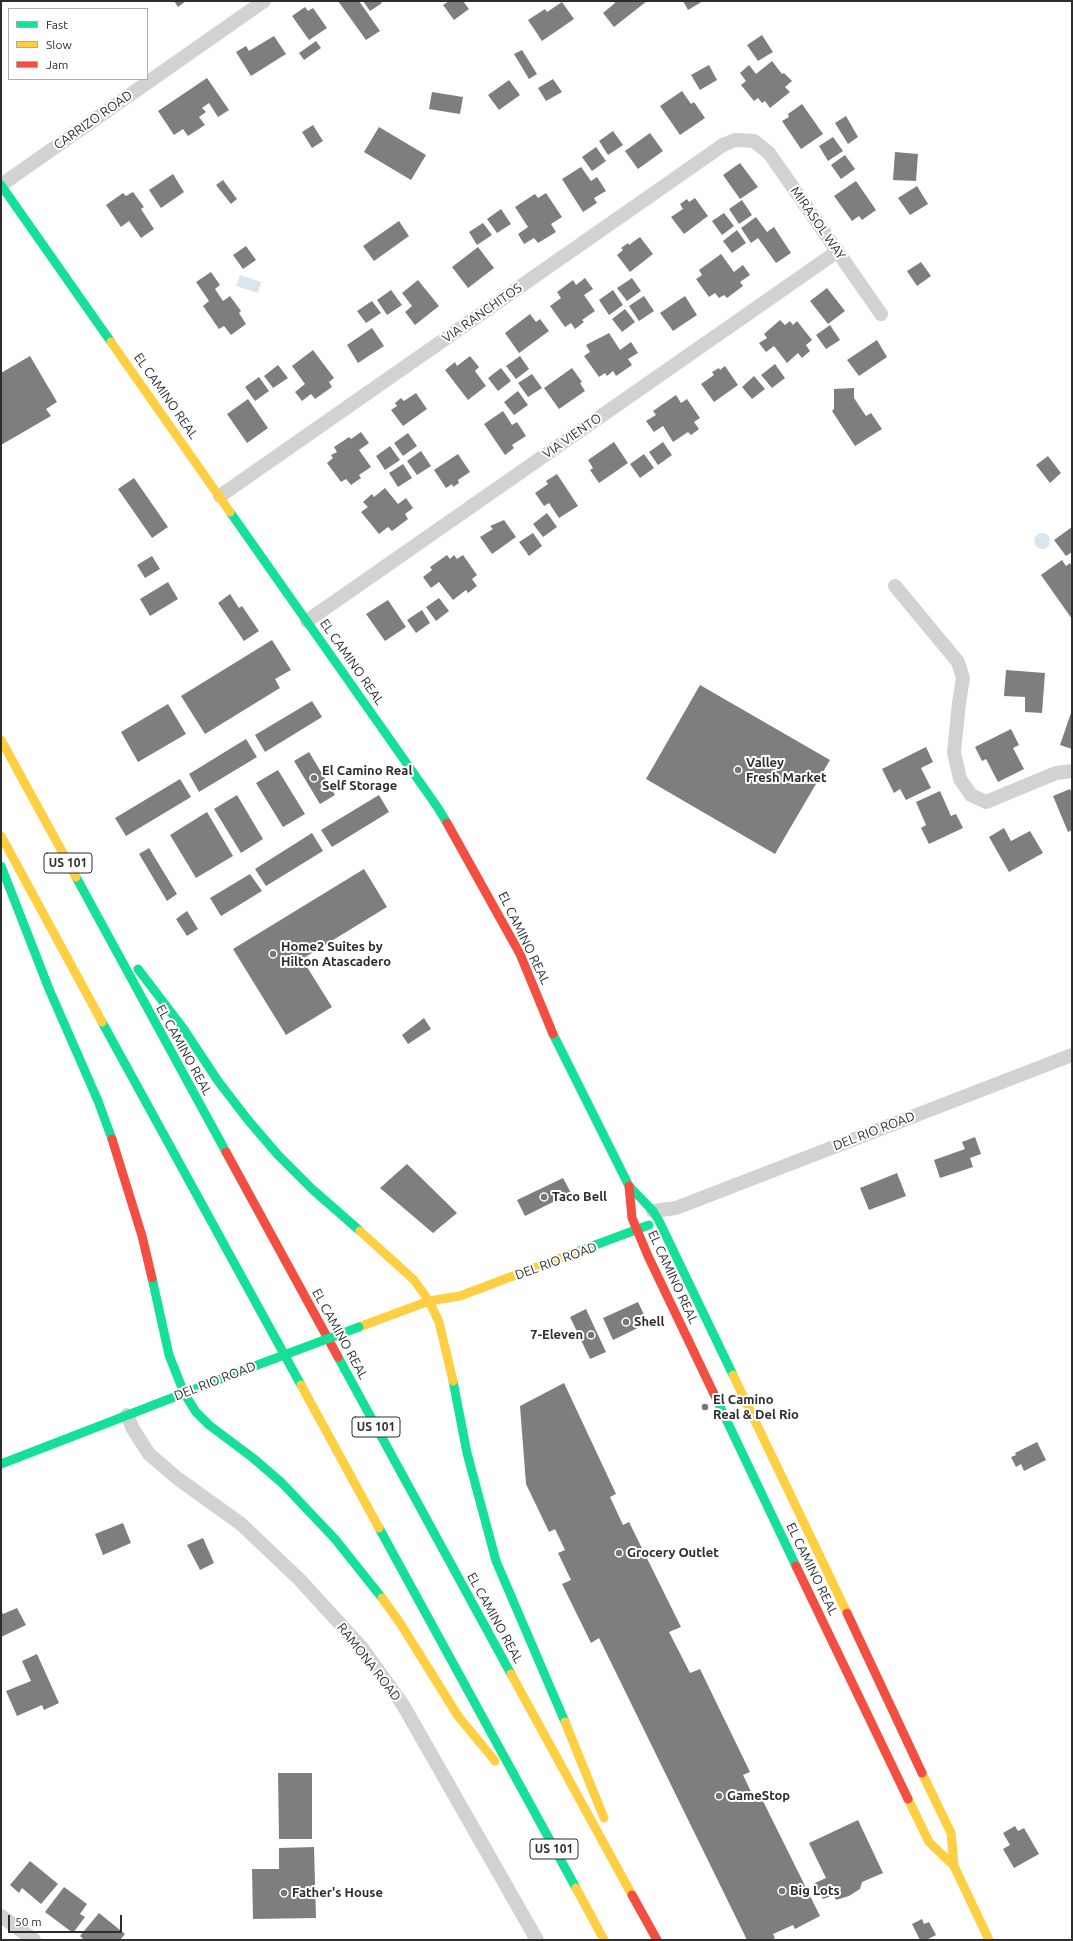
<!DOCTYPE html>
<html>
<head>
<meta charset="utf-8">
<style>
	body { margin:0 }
	#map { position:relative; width:1073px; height:1941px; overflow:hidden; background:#fff; font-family:Ubuntu,sans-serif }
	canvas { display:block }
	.frame { position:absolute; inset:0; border:2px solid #2d2d2d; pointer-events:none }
	.legend { position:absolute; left:8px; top:8px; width:140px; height:72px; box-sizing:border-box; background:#fff; border:1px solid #ababab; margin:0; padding:5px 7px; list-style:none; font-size:12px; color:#2d2d2d }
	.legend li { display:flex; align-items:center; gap:8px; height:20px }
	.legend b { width:20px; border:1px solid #ababab }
	.scale { position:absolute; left:8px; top:1915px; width:114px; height:18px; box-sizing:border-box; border:2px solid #2d2d2d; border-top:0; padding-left:5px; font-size:12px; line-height:14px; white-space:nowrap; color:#2d2d2d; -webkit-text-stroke:3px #fff; paint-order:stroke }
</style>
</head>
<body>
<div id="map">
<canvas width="1073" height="1941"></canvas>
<div class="frame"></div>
<ul class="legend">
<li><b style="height:5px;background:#16e098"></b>Fast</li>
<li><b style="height:5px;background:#ffcf43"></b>Slow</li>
<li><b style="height:5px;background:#f24e42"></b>Jam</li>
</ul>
<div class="scale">50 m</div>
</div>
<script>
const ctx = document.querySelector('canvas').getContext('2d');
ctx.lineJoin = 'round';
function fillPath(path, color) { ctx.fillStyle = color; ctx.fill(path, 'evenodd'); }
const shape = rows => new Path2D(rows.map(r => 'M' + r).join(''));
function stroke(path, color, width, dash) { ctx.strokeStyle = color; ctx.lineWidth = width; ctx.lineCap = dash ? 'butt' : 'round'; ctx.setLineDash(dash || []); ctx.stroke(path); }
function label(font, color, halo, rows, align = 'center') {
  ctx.font = font + ' Ubuntu,sans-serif'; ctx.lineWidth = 4; ctx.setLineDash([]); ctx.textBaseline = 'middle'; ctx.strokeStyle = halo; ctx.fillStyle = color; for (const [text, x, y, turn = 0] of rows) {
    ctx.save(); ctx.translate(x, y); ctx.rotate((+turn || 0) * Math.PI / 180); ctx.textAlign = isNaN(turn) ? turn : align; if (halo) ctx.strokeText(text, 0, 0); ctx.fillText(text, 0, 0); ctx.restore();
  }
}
const water = shape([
	[240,275,261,282,258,293,236,286],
	'1034 541a8 8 0 1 1 16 0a8 8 0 1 1-16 0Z'
]);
const building = shape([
	[174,1,186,1,178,7],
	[338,1,359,1,380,31,366,40],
	[363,1,380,1,382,3,370,11],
	[449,1,463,1,469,9,454,20,443,5],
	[614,1,647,1,614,27,603,13,615,3],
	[683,1,703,1,688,10],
	[562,2,574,19,542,41,528,20,545,9,547,12],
	[305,7,308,11,313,8,327,28,309,40,292,16],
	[762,35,773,52,758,61,747,45],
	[274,36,286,54,251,76,236,52,246,46,249,51],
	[316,41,321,48,304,60,299,53],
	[522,50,537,74,529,79,514,54],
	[772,61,782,74,784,73,792,81,785,87,790,92,770,108,765,101,762,103,758,98,754,101,741,85,746,81,740,73,749,65,756,74],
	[709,65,717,80,700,90,691,75],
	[207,78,229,110,218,117,209,103,202,108,206,112,199,117,205,125,188,136,183,129,174,135,158,111],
	[553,79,562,92,546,101,538,88],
	[509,80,520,95,499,110,488,95],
	[682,91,691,104,694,102,705,118,680,135,660,106],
	[432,92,463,97,460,114,429,109],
	[802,104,823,134,801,149,782,121,789,117,788,114],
	[846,116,858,137,848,144,835,123],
	[313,125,323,141,312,148,302,132],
	[379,127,426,155,411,180,364,152],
	[613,131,623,145,608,155,599,141],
	[650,133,663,151,638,169,625,151],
	[833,137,843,151,828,161,819,146],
	[596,147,606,161,592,171,582,157],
	[895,152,918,154,916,181,893,180],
	[845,155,855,169,841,179,831,165],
	[740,163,758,187,740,199,723,175],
	[581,167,591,181,597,177,606,191,594,198,597,203,583,212,562,179],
	[173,174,184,192,161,208,149,190],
	[223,180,237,199,231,204,216,185],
	[856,181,876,210,862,220,859,216,852,221,834,196],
	[917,186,928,204,910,215,898,198],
	[133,192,144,207,141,209,154,229,141,238,129,221,121,227,106,205,123,193,126,196],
	[546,193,562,217,551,224,556,232,538,243,534,238,524,244,518,234,528,227,515,207,535,194,538,198],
	[695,198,708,216,684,234,671,217,683,209,680,204,687,199,689,202],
	[742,200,752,215,739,224,729,209],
	[501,209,511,224,497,233,487,219],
	[724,213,734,226,722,235,712,221],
	[756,217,767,232,774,227,791,253,776,263,758,238,751,243,741,228],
	[399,221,409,236,374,261,363,246],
	[483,223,492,235,477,245,469,232],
	[737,230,746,243,732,253,723,241],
	[640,237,653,254,630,272,617,255,623,250,621,248,628,243,629,245],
	[246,246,256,260,243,269,233,255],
	[478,247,494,268,468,288,452,267],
	[721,254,734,272,743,265,750,275,740,282,743,286,727,298,724,295,719,298,715,293,709,297,696,279,702,275,699,270],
	[921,262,931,276,917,286,907,271],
	[211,272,220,285,215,289,223,301,230,296,241,311,239,313,246,324,231,335,224,326,219,329,203,306,209,301,196,282],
	[585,278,593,289,584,295,595,311,582,320,584,322,575,329,571,323,565,327,550,306,561,298,557,292,573,280,576,285],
	[632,278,641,291,627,301,617,288],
	[418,280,439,306,415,325,405,312,412,306,402,293],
	[827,288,845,311,828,324,810,301],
	[391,290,402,305,387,315,377,300],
	[613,290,623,305,609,315,599,300],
	[644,296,654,311,639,321,629,306],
	[685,296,697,315,673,331,660,313],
	[372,301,381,313,366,323,357,311],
	[625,309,635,322,622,332,612,319],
	[530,314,536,322,540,319,549,331,519,353,505,333],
	[780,320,785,325,790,321,793,325,797,321,812,340,806,345,810,351,802,358,798,353,787,363,774,346,766,352,759,343,767,338,764,334],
	[830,325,840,340,826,349,816,335],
	[372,328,384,346,358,363,347,345],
	[609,333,620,350,631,342,638,353,628,359,632,365,616,376,613,371,607,376,605,373,599,377,584,356,590,352,586,345],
	[877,340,887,357,859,376,847,360],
	[313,350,334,378,329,382,332,387,315,399,311,394,302,401,295,392,305,384,292,366],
	[30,356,57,402,46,409,51,416,1,445,1,373],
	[470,356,479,367,475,371,486,386,468,400,445,370,455,362,457,366],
	[520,356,529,369,516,379,506,366],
	[775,364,785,378,772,388,761,375],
	[278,365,288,378,273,388,264,376],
	[725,366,738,385,714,402,701,384,714,375,712,372,719,368,720,370],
	[501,368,511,381,498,391,488,378],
	[572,368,582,382,580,383,585,391,559,409,544,388],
	[532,374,542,388,528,397,518,383],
	[754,376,765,389,752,399,742,387],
	[259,377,269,391,255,401,245,387],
	[854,388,854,398,866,416,871,413,882,429,855,446,832,411,834,409,834,389],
	[518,391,528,405,514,415,504,402],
	[416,393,427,409,403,426,391,410,397,406,395,403,401,398,404,401],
	[676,395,681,403,687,399,700,418,694,422,699,429,691,435,688,432,673,442,663,426,654,432,646,421,656,415,653,411],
	[248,399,268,428,247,443,227,414],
	[503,411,512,425,517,422,526,436,512,445,514,448,505,455,484,424],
	[361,432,369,443,359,450,371,467,359,475,361,478,351,485,346,479,341,482,327,463,333,458,331,455,337,452,334,447,349,437,351,439],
	[408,433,417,446,403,456,394,443],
	[614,442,628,463,599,483,590,470,593,468,588,460],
	[663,442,672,455,658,465,649,452],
	[390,446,400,460,385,470,376,456],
	[421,451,431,466,417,475,407,461],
	[458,454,470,472,458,480,459,483,453,487,452,484,446,488,434,470],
	[644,454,654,468,640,478,630,464],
	[1048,456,1061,473,1050,483,1036,465],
	[403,464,412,478,398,487,389,473],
	[557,474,578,506,559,518,549,503,544,506,535,493,548,484,546,481],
	[134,478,168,527,152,538,118,489],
	[385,488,398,504,406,498,413,508,405,514,408,519,392,531,388,527,379,534,361,512,368,507,363,502,372,494,374,497],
	[547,513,557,527,543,537,533,524],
	[504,520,516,537,492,554,480,537,493,529,490,526],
	[1072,527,1072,552,1066,556,1054,540],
	[533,533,542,546,529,556,519,542],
	[447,555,450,559,454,555,457,559,463,555,477,575,472,579,477,586,468,593,466,590,453,600,439,582,431,588,423,577,432,570,430,567],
	[152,556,160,569,145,578,137,565],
	[1062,560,1066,566,1070,563,1072,567,1072,619,1041,575],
	[168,582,178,599,150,616,140,599],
	[230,594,239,608,242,606,259,631,244,641,218,603],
	[439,598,449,611,436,621,426,607],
	[388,600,406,627,385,641,366,614],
	[422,610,430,623,416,633,407,620],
	[272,640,291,670,275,679,280,688,205,734,181,696],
	[1006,670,1045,673,1042,713,1025,712,1025,697,1004,696],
	[700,685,830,760,775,854,646,779],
	[312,701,322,717,265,752,255,735],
	[168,704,186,734,138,762,121,732],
	[1072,710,1072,749,1060,745],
	[1011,729,1019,745,1013,748,1024,769,998,782,986,759,982,761,975,747],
	[246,739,257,757,199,792,189,774],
	[926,747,933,762,921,768,931,788,906,800,900,789,894,793,882,769],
	[309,752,335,795,320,804,294,761],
	[278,770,305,814,283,827,256,783],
	[180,779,191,797,126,836,115,818],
	[1070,789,1072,793,1072,830,1068,832,1053,796],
	[940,791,951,816,956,814,963,828,929,844,921,828,926,825,916,802],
	[237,795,263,839,241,853,214,809],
	[379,795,389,812,332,847,321,830],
	[207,812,233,856,196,878,170,835],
	[1004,828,1011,841,1030,831,1043,853,1009,872,989,837],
	[312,833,323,851,266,886,255,869],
	[149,848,177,894,167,901,139,854],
	[364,869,387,907,302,959,332,1007,286,1035,233,949],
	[250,874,262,891,221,916,210,898],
	[187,911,198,929,187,936,176,919],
	[424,1018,431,1029,408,1044,402,1035],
	[975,1137,981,1154,970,1158,973,1167,940,1178,934,1160,965,1149,962,1142],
	[407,1164,457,1213,433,1233,380,1188],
	[897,1173,906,1196,869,1210,860,1188],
	[563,1178,571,1193,525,1216,517,1200],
	[638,1302,648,1323,613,1340,603,1318],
	[586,1309,606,1352,590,1359,570,1317],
	[564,1383,616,1494,610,1497,623,1525,629,1522,681,1627,669,1632,690,1673,700,1669,750,1772,743,1775,755,1800,761,1797,820,1916,795,1929,793,1925,773,1934,775,1938,771,1940,747,1940,599,1638,591,1643,562,1584,571,1580,558,1553,565,1550,555,1529,549,1532,526,1484,520,1406],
	[1037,1442,1046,1460,1024,1471,1021,1464,1016,1467,1011,1457,1016,1455,1015,1453],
	[123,1523,131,1543,103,1555,95,1534],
	[203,1538,214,1563,200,1570,187,1545],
	[17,1608,26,1625,1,1637,1,1610,3,1614],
	[37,1654,59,1703,44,1710,42,1705,17,1716,6,1691,31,1681,22,1661],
	[278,1773,312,1773,312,1839,279,1839],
	[858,1820,883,1873,862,1882,860,1889,849,1896,836,1900,834,1895,823,1899,815,1883,826,1878,809,1843],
	[1015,1826,1018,1831,1024,1828,1039,1854,1014,1868,1003,1849,1010,1845,1003,1833],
	[314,1847,316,1918,253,1919,252,1869,279,1869,279,1848],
	[30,1861,58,1884,41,1904,22,1888,19,1893,10,1885],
	[64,1887,87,1904,80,1914,85,1917,73,1933,45,1912],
	[99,1913,125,1934,120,1940,84,1940,80,1936],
	[922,1919,924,1924,929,1922,936,1935,926,1940,920,1940,912,1924]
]);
const street = shape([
	[1,185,264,1],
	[220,496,723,145,735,140,754,141,769,153,881,314],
	[895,586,958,662,963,678,959,703,954,752,960,779,971,795,986,802,1056,773,1072,771],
	[307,621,838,251],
	[653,1211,676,1208,1072,1055],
	[127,1415,133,1429,149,1454,177,1478,241,1524,300,1580,362,1648,403,1705,537,1940],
	[1,1916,34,1940]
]);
const fast = shape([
	[1,185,111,342],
	[230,512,438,808,447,823],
	[1,866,49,989,98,1101,112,1139],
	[76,877,226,1152],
	[138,969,183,1028,218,1081,248,1120,278,1155,312,1189,360,1231],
	[102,1022,301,1385],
	[553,1034,629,1186,653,1211,659,1221,733,1375],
	[579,1251,649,1225],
	[152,1278,169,1355,184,1393,196,1412,209,1425,253,1458,282,1483,335,1539,382,1598],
	[338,1357,511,1674],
	[453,1381,467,1453,496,1561,565,1722],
	[714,1394,796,1566],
	[1,1464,252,1367],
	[379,1528,576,1888]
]);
const slow = shape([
	[111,342,230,512],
	[1,740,76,877],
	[1,836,102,1022],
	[360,1231,414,1280,429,1301,439,1322,453,1381],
	[359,1327,429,1301,460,1296,579,1251],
	[733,1375,847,1613],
	[301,1385,379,1528],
	[382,1598,400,1623,458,1716,495,1761],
	[511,1674,632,1895],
	[565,1722,604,1818],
	[922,1773,951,1833,954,1866,989,1940],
	[908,1799,929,1842,954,1866],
	[576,1888,604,1940]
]);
const jam = shape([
	[447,823,520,954,553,1034],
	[112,1139,142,1236,152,1278],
	[226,1152,338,1357],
	[629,1186,632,1218,648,1256,714,1394],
	[796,1566,908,1799],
	[847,1613,922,1773],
	[632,1895,657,1940]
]);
const fastBridge = shape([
	[252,1367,359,1327]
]);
const markers = [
	[738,770,4,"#767676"],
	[314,778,4,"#767676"],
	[273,954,4,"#767676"],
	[544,1197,4,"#767676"],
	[626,1322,4,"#767676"],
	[591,1335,4,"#767676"],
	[705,1407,4,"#767676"],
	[619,1553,4,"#767676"],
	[719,1796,4,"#767676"],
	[782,1891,4,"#767676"],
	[284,1893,4,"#767676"]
];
const shields = [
	[68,863,48],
	[376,1427,48],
	[554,1849,48]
];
const shieldNames = [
	["US 101",68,863],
	["US 101",376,1427],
	["US 101",554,1849]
];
const streetNames = [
	["CARRIZO ROAD",93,120,-35],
	["MIRASOL WAY",818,223,55],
	["VIA RANCHITOS",482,313,-35],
	["EL CAMINO REAL",166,396,55],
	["VIA VIENTO",572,436,-35],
	["EL CAMINO REAL",352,662,55],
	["EL CAMINO REAL",524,938,64],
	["EL CAMINO REAL",184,1050,61],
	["DEL RIO ROAD",874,1131,-21],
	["DEL RIO ROAD",556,1261,-20],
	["EL CAMINO REAL",673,1277,65],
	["EL CAMINO REAL",340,1334,61],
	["DEL RIO ROAD",215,1381,-21],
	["EL CAMINO REAL",812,1569,64],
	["EL CAMINO REAL",495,1618,61],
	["RAMONA ROAD",369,1662,52]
];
const poiNames = [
	["Valley",746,763],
	["Fresh Market",746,778],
	["El Camino Real",322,771],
	["Self Storage",322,786],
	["Home2 Suites by",281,947],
	["Hilton Atascadero",281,962],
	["Taco Bell",552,1197],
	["Shell",634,1322],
	["7-Eleven",583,1335,"right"],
	["El Camino",713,1400],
	["Real & Del Rio",713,1415],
	["Grocery Outlet",627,1553],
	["GameStop",727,1796],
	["Big Lots",790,1891],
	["Father's House",292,1893]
];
fillPath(water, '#d9e6ef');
fillPath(building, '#7e7e7e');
stroke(street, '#d2d2d2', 14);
stroke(fast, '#16e098', 9);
stroke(slow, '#ffcf43', 9);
stroke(jam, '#f24e42', 9);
stroke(fastBridge, '#16e098', 9);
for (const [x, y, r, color] of markers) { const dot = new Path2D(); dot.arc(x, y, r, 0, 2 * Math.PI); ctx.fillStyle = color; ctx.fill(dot); stroke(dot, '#fff', 1.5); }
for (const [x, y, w] of shields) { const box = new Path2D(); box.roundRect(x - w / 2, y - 10, w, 20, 3); ctx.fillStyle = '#fff'; ctx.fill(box); stroke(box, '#2d2d2d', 1); }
label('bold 12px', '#2d2d2d', null, shieldNames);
label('13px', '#2d2d2d', '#fff', streetNames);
label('bold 13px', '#2d2d2d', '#fff', poiNames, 'left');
</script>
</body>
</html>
